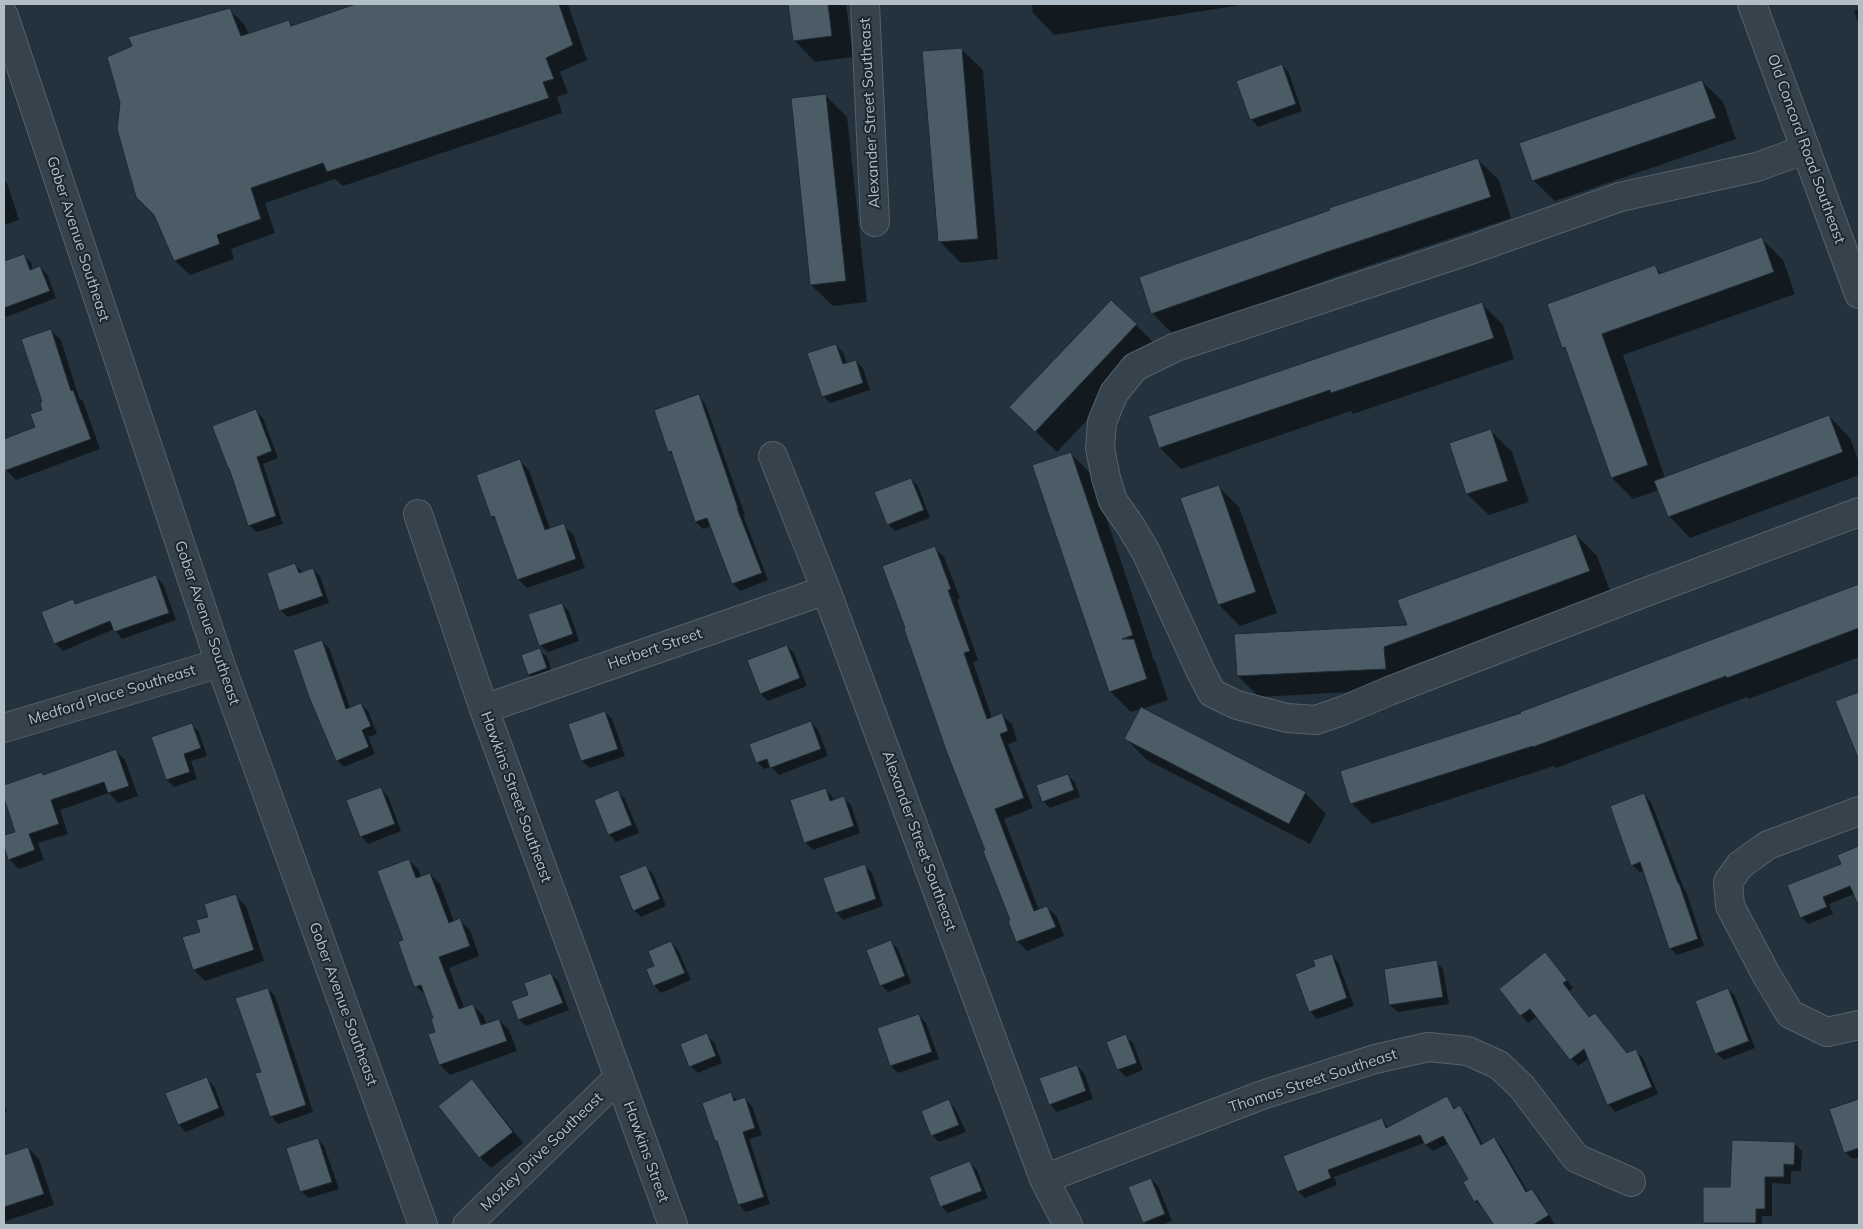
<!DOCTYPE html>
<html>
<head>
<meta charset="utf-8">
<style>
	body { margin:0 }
	#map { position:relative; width:1863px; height:1229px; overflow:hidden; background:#23323c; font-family:Mulish,sans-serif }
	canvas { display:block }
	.frame { position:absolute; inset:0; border:5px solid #b2bec7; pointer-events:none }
</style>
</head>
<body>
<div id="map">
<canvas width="1863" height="1229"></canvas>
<div class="frame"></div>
</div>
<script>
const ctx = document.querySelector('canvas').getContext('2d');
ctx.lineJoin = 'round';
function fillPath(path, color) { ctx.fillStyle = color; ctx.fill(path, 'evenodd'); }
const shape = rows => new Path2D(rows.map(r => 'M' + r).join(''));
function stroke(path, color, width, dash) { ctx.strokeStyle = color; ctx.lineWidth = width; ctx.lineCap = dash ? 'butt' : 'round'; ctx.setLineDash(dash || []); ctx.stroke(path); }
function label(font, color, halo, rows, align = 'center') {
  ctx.font = font + ' Mulish,sans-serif'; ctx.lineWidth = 4; ctx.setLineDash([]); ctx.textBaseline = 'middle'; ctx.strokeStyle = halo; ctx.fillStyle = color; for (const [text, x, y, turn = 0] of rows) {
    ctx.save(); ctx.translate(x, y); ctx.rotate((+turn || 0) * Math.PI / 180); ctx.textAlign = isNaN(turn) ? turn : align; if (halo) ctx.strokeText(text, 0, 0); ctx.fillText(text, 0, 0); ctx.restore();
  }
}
const shadow = shape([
	[360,4,568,4,587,60,560,72,568,93,557,97,562,113,343,186,335,179,265,203,275,233,231,249,234,259,190,275,175,261,155,214,230,10,244,24,249,35,289,22,294,26],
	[789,4,846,4,853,57,815,62,794,40],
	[1032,4,1240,4,1240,5,1054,35,1033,13],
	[1859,9,1859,25,1854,11],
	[961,49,983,70,998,259,961,263,939,241],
	[1282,65,1289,73,1302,111,1258,127,1251,119],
	[1702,81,1723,102,1736,139,1555,201,1533,180],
	[826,96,847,117,867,302,833,306,811,285],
	[1477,159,1499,180,1511,218,1349,272,1174,335,1152,313],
	[4,180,7,183,19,220,4,225],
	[1762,239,1783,260,1795,294,1623,355,1665,478,1829,416,1850,438,1859,462,1859,475,1690,538,1669,516,1659,490,1633,499,1612,478,1568,352,1563,347,1655,267,1662,274],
	[23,255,31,262,33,270,40,267,47,274,56,298,6,317,4,315,4,263],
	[1481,303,1503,325,1514,359,1353,414,1351,411,1181,469,1160,448],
	[1136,325,1157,346,1057,452,1032,428],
	[51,330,61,340,79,398,83,401,100,449,16,480,6,470,4,465,4,440,37,428,44,411,43,403],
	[836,345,843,352,847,364,856,361,863,368,870,390,830,403,823,396],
	[698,396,705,403,745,515,743,515,768,580,740,591,733,583,711,526,703,529,696,522,674,456,669,452,655,411],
	[256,411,263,418,278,458,263,464,283,524,257,532,249,525,231,470],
	[1491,431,1512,452,1529,502,1489,515,1467,494,1451,444],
	[1071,454,1092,475,1153,657,1151,657,1155,661,1168,700,1142,709,1305,793,1326,814,1310,844,1147,760,1126,739,1141,709,1131,712,1110,691],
	[520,461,529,470,550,529,563,525,573,534,585,568,527,588,518,579,497,522,492,517],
	[911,479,918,486,930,518,895,531,888,524],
	[1218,486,1239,507,1277,613,1240,626,1219,605,1182,499],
	[1576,535,1597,556,1611,593,1405,668,1406,689,1259,697,1238,676,1408,626],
	[935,548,944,557,960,598,957,600,978,660,973,662,992,718,1002,715,1012,724,1017,741,1008,744,1033,808,1004,819,1039,910,1047,907,1057,917,1064,936,1027,951,1017,941,1012,921,948,752],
	[295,565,303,572,313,569,320,576,329,603,288,617,280,610],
	[156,577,163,584,176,620,122,639,114,629,63,651,55,643,43,613,73,601,77,604],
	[1859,585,1859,657,1749,699,1747,697,1556,768,1554,766,1372,824,1351,803,1522,714,1522,712],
	[561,604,569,611,579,641,548,652,540,645],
	[322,641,329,648,350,708,360,704,368,711,377,734,368,737,375,754,344,767,337,760],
	[787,646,794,653,807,686,768,701,761,694],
	[539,650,547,657,553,675,536,682,529,674],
	[605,712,612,719,625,756,590,768,582,761,570,724],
	[811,722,818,730,828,756,779,775,771,767,764,769,757,762],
	[192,725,199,732,207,756,191,761,197,779,174,787,167,780,153,738],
	[115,750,125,760,138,796,118,803,109,793,60,810,68,834,38,843,44,860,19,869,9,859,4,842,4,837,17,832,4,794,4,787,42,774,44,776],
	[1067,775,1075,782,1080,797,1050,808,1043,801],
	[380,788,388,796,401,831,368,844,361,836],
	[825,789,832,796,834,801,844,798,851,805,860,833,813,850,805,842],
	[618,792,625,799,639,833,616,842,609,834],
	[1644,794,1651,802,1684,889,1686,891,1704,946,1677,955,1670,948,1644,871,1640,872,1632,865],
	[1859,847,1859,892,1829,904,1833,914,1808,924,1801,917,1842,864,1839,856],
	[409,860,419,870,421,877,430,874,440,884,454,922,459,920,470,930,479,956,449,968,464,1008,473,1005,483,1015,487,1025,499,1020,509,1030,517,1051,450,1075,440,1065,430,1035,437,1033,435,1019,426,996,416,986,405,940],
	[864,865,872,873,883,906,843,920,836,912],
	[646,867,653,874,666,906,641,917,634,910],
	[235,895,246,906,264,961,205,981,194,970,202,933,210,917],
	[671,942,678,950,691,980,661,993,654,985],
	[891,942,898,949,911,983,888,992,881,985],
	[1545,954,1573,988,1569,991,1590,1018,1595,1014,1627,1054,1636,1051,1643,1058,1658,1094,1615,1112,1608,1104,1589,1058,1578,1066,1537,1016,1528,1023,1521,1015,1501,989],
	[1331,955,1338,962,1354,1006,1317,1019,1310,1011,1317,967],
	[1436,962,1443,969,1449,1004,1398,1012,1390,1005,1385,970],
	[551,974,558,981,569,1010,526,1026,519,1019,530,996],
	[268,989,275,996,313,1112,278,1124,271,1116,262,1072],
	[1728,989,1735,996,1755,1048,1724,1060,1716,1053],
	[919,1015,926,1023,939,1059,898,1073,891,1066],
	[706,1035,714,1042,722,1063,698,1073,691,1066],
	[1125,1036,1133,1043,1143,1070,1126,1077,1119,1070,1108,1043],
	[1077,1066,1084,1073,1093,1099,1057,1112,1050,1104],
	[206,1079,214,1086,225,1115,186,1132,179,1125,167,1094],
	[472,1081,483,1092,523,1143,491,1168,480,1157],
	[731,1094,738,1101,744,1099,752,1106,762,1135,749,1139,770,1204,746,1212,739,1205,720,1144,716,1141],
	[1447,1098,1456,1109,1460,1107,1467,1114,1483,1145,1494,1138,1501,1146,1528,1192,1532,1190,1539,1197,1555,1225,1496,1225,1484,1207,1482,1208,1475,1201,1470,1180,1449,1143,1433,1151,1424,1143,1334,1177,1337,1185,1305,1198,1298,1191,1382,1119,1389,1128],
	[1859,1099,1859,1157,1853,1159,1845,1152,1831,1110],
	[948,1101,955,1108,966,1132,939,1142,932,1135],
	[4,1103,7,1112,4,1113],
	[317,1139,324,1146,339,1189,309,1198,301,1191],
	[1795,1144,1802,1151,1801,1171,1791,1171,1791,1184,1772,1183,1772,1216,1762,1216,1762,1225,1707,1225,1704,1222,1731,1189],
	[28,1148,39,1159,54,1205,6,1221,4,1219,4,1156],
	[970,1163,977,1170,988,1198,948,1213,941,1206],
	[1151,1179,1158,1186,1172,1221,1162,1225,1147,1225,1144,1222]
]);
const building = shape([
	[356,4,559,4,573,45,546,58,554,79,543,82,549,98,327,172,323,163,251,188,261,219,217,235,220,244,174,261,154,215,136,197,117,129,120,103,107,57,132,46,128,37,230,8,241,36,289,20,291,26,356,4],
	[788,4,828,4,832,36,793,41,788,4],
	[962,48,978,239,938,242,922,51,962,48],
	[1282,64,1296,104,1250,120,1236,81,1282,64],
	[1702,80,1716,118,1532,181,1519,143,1702,80],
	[826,94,846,281,810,285,791,98,826,94],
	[1478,158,1491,197,1327,252,1151,314,1139,277,1330,210,1329,208,1478,158],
	[1762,237,1774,272,1602,334,1648,465,1611,478,1565,347,1562,348,1547,304,1655,265,1659,274,1762,237],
	[24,254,30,270,40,266,50,291,4,308,4,261,24,254],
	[1111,300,1137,324,1035,432,1009,407,1111,300],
	[1482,302,1494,338,1331,393,1330,390,1159,448,1148,416,1482,302],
	[51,329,71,391,73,390,91,439,4,471,4,439,35,427,30,414,42,410,40,403,42,402,21,339,51,329],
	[836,344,843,364,856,360,863,383,822,397,807,353,836,344],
	[699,394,738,508,737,508,762,573,732,584,707,518,695,522,671,451,668,452,654,410,699,394],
	[256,409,272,451,257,457,276,516,248,526,229,468,228,468,212,426,256,409],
	[1829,415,1843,452,1668,517,1654,481,1829,415],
	[1491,429,1508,481,1466,494,1449,443,1491,429],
	[1071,452,1133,635,1122,639,1134,639,1147,679,1109,692,1032,465,1071,452],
	[520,459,545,530,564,523,576,559,517,580,494,516,491,517,476,475,520,459],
	[911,478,924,510,887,525,874,492,911,478],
	[1219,485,1256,592,1218,605,1180,498,1219,485],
	[1576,534,1590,571,1384,647,1386,669,1237,676,1234,634,1407,625,1397,600,1576,534],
	[935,546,951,589,948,590,970,651,964,653,987,719,1002,713,1008,731,1000,734,1024,798,995,809,1034,911,1047,906,1056,927,1016,942,1008,921,1010,920,983,851,985,850,947,753,904,629,905,628,882,566,935,546],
	[295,563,299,573,313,568,323,596,279,611,267,573,295,563],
	[156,575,169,613,114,632,110,621,54,644,41,612,73,599,75,604,156,575],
	[1859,584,1859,628,1727,678,1726,676,1533,747,1533,746,1350,804,1340,771,1521,713,1520,712,1859,584],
	[562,603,573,634,539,646,528,614,562,603],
	[322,640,346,709,361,703,371,726,362,730,369,747,336,761,309,697,293,650,322,640],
	[787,645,800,678,760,694,747,660,787,645],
	[540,648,547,668,528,675,521,655,540,648],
	[1859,692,1859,758,1858,758,1835,701,1859,692],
	[1141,707,1306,792,1289,824,1124,739,1141,707],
	[605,711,618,749,581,761,568,724,605,711],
	[811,721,821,749,770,768,767,759,756,763,749,744,811,721],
	[192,723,201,748,184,754,190,772,166,780,151,737,192,723],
	[116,749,129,786,108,793,104,782,51,800,59,824,29,834,35,850,8,860,4,846,4,835,15,832,4,798,4,785,42,772,43,775,116,749],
	[1068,774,1074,790,1042,802,1036,785,1068,774],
	[381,787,395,824,360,837,346,800,381,787],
	[826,788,830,801,844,796,854,826,804,843,790,800,826,788],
	[618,790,632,825,608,835,594,800,618,790],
	[1644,793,1678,883,1679,883,1698,939,1669,949,1640,862,1631,866,1610,806,1644,793],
	[1859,846,1859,907,1850,886,1823,897,1827,907,1800,918,1787,885,1841,864,1837,855,1859,846],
	[409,859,416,878,430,873,449,923,460,918,470,946,439,957,459,1009,473,1004,481,1025,499,1019,507,1041,439,1065,428,1034,435,1032,431,1019,433,1018,421,985,414,987,398,942,403,940,377,871,409,859],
	[865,864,876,899,835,913,823,878,865,864],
	[646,865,660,899,633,911,619,876,646,865],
	[236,894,254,950,193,970,182,937,200,932,196,920,208,917,204,904,236,894],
	[891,940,905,976,880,986,866,950,891,940],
	[671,941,685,973,653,986,646,969,654,966,648,951,671,941],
	[1545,952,1567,980,1563,983,1589,1017,1595,1013,1627,1053,1636,1049,1652,1087,1607,1105,1584,1049,1570,1060,1530,1009,1520,1016,1499,989,1545,952],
	[1332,954,1347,998,1309,1012,1295,974,1315,966,1313,960,1332,954],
	[1437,960,1443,997,1389,1005,1384,969,1437,960],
	[551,973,563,1003,518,1020,511,1001,528,995,524,983,551,973],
	[268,988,306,1105,270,1117,255,1073,261,1072,235,998,268,988],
	[1728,988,1749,1041,1715,1054,1695,1001,1728,988],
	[919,1014,932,1052,890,1066,877,1028,919,1014],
	[707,1033,716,1056,689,1067,680,1044,707,1033],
	[1126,1034,1137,1063,1117,1070,1106,1042,1126,1034],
	[1077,1065,1086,1091,1049,1105,1039,1078,1077,1065],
	[207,1077,219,1108,178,1125,165,1093,207,1077],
	[472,1079,513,1132,479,1158,438,1106,472,1079],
	[731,1092,734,1101,745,1097,755,1128,743,1132,764,1197,738,1205,717,1141,715,1141,702,1103,731,1092],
	[1447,1096,1454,1109,1460,1105,1481,1145,1494,1137,1526,1192,1532,1189,1549,1215,1533,1225,1494,1225,1477,1200,1474,1202,1463,1182,1468,1179,1443,1136,1425,1145,1420,1135,1328,1170,1331,1178,1297,1192,1283,1156,1382,1118,1386,1128,1447,1096],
	[949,1099,959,1125,931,1136,921,1111,949,1099],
	[1859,1099,1859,1148,1844,1153,1829,1109,1859,1099],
	[318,1138,332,1182,300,1192,286,1148,318,1138],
	[1732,1140,1795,1142,1794,1165,1784,1164,1784,1177,1765,1177,1765,1209,1756,1209,1756,1223,1703,1223,1703,1187,1730,1187,1732,1140],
	[28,1147,44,1194,4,1207,4,1155,28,1147],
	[970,1161,982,1191,940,1207,929,1177,970,1161],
	[1151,1178,1165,1214,1143,1223,1128,1187,1151,1178]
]);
const minor = shape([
	[865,4,875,222],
	[1752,4,1859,294],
	[4,16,220,663,423,1225],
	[1806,149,1757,167,1620,197,1470,250,1176,347,1135,367,1114,393,1102,422,1100,448,1106,478,1113,501,1130,525,1146,552,1201,672,1212,693,1237,705,1287,718,1316,720,1342,711,1389,691,1646,592,1859,512],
	[773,456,826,590,1044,1179,1068,1225],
	[418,514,484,709,673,1225],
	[484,709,826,590],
	[4,728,220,663],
	[1859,811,1768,845,1740,865,1728,882,1730,906,1767,976,1790,1014,1827,1032,1859,1025],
	[1044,1179,1262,1095,1375,1059,1428,1047,1468,1051,1499,1065,1522,1087,1576,1158,1631,1182],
	[467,1225,618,1078]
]);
const streetNames = [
	["Alexander Street Southeast",870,113,-93],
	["Old Concord Road Southeast",1806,149,70],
	["Gober Avenue Southeast",78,239,72],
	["Gober Avenue Southeast",207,623,71],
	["Herbert Street",655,649,-19],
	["Medford Place Southeast",112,695,-17],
	["Hawkins Street Southeast",516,797,70],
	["Alexander Street Southeast",919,841,70],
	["Gober Avenue Southeast",343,1004,70],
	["Thomas Street Southeast",1313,1081,-18],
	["Mozley Drive Southeast",542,1152,-44],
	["Hawkins Street",646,1152,70]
];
fillPath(shadow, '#0007');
fillPath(building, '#4c5c67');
stroke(building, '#1e2a33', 1);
stroke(minor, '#55616a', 30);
stroke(minor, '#37434c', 28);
label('15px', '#b2bec7', '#1c2831', streetNames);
</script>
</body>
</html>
